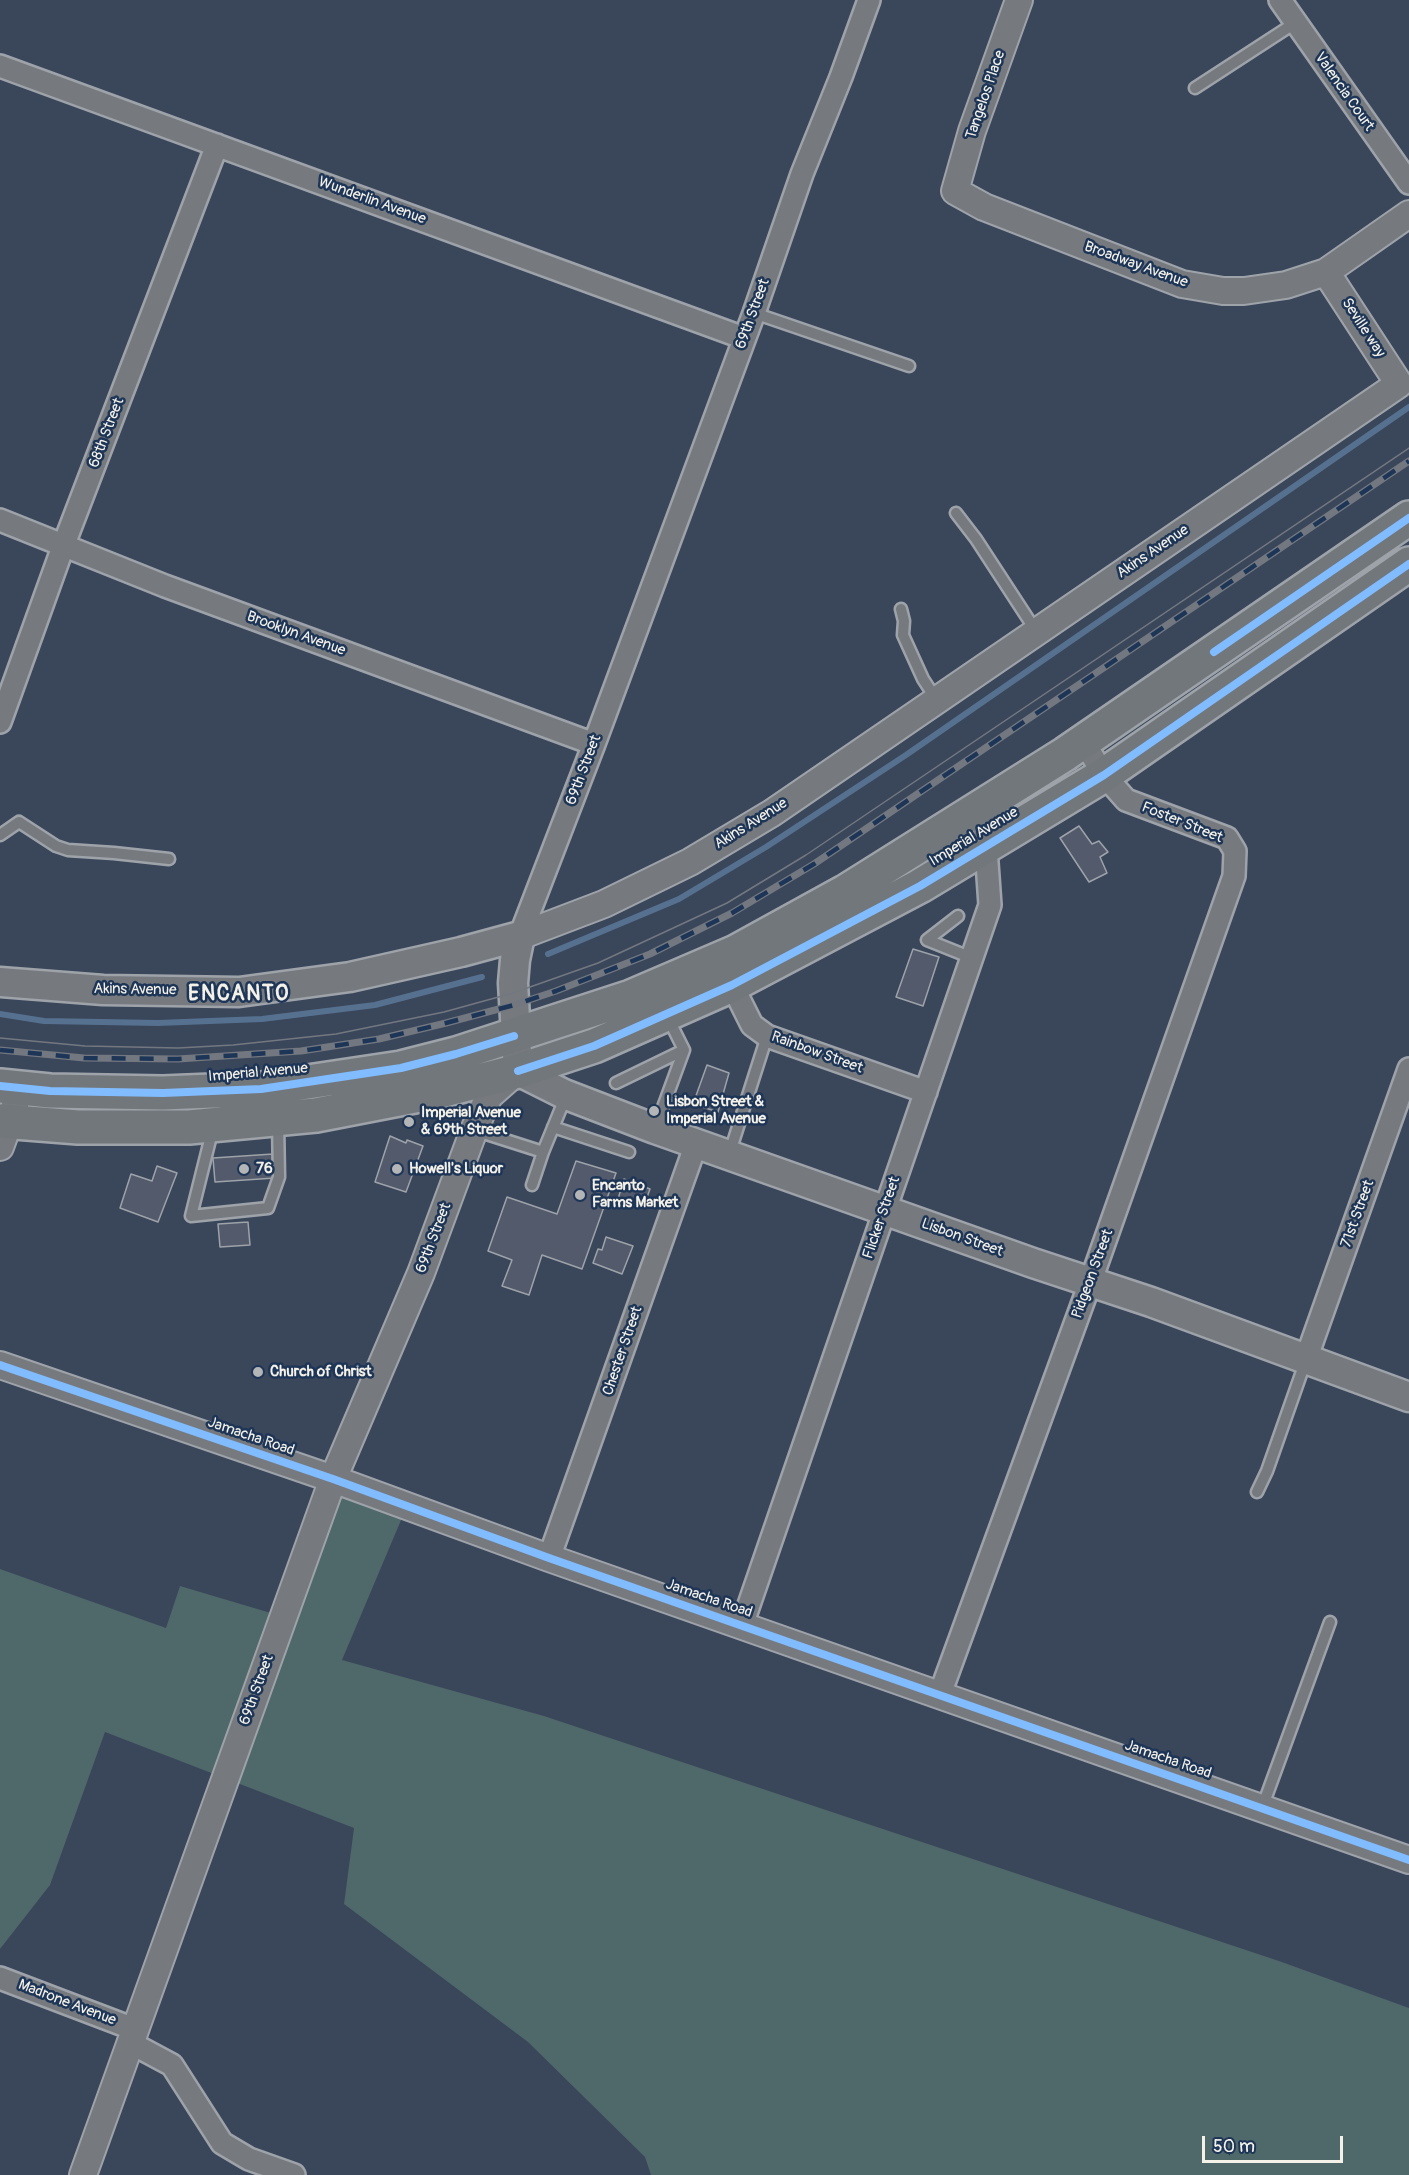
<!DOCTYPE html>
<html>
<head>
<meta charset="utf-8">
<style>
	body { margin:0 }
	#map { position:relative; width:1409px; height:2175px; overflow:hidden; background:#3a465a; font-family:Pangolin,sans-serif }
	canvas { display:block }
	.scale { position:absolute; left:1202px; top:2136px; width:141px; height:27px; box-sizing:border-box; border:3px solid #f4f1e8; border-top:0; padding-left:8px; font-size:18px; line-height:21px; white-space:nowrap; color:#f4f1e8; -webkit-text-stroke:4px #1d3557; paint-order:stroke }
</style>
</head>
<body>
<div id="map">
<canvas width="1409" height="2175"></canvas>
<div class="scale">50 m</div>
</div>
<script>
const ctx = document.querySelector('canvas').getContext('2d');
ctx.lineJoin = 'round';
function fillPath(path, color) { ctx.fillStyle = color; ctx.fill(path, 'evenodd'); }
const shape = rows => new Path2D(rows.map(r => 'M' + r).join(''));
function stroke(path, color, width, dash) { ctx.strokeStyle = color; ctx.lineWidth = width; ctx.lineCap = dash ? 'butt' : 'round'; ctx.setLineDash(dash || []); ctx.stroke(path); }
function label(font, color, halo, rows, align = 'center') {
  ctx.font = font + ' Pangolin,sans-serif'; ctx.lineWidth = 5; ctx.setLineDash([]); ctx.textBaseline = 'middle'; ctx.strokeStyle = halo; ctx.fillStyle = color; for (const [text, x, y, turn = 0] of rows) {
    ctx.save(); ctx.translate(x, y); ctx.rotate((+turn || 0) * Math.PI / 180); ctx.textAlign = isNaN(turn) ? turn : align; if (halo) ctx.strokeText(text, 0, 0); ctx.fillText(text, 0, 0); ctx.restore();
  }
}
const green = shape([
	[333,1479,407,1506,342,1660,544,1716,1279,1961,1409,2008,1409,2175,651,2175,645,2157,528,2042,344,1904,354,1828,105,1732,50,1885,0,1949,0,1569,166,1628,180,1586,291,1619]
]);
const stream = shape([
	[548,954,679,899,766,847,906,755,1409,407],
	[0,1014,44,1021,158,1023,262,1019,375,1005,482,977]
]);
const building = shape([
	[1079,826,1092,844,1099,841,1108,852,1100,857,1107,873,1089,882,1060,838,1079,826],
	[913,949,939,957,923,1006,896,997,913,949],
	[707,1065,729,1073,718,1112,693,1104,707,1065],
	[390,1136,406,1143,407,1140,423,1146,406,1192,375,1182,390,1136],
	[273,1154,275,1178,215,1182,213,1158,273,1154],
	[576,1161,616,1173,582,1269,542,1255,529,1295,502,1286,512,1260,488,1251,507,1197,557,1214,576,1161],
	[157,1166,177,1173,158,1222,120,1208,131,1174,152,1181,157,1166],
	[624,1179,650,1189,643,1208,618,1199,624,1179],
	[248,1222,250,1245,220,1247,218,1224,248,1222],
	[606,1237,633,1246,622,1274,593,1263,598,1249,602,1250,606,1237]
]);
const service = shape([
	[1195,88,1295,23],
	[754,313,909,366],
	[956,513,976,539,1036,631],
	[901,609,904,621,903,635,923,679,936,699],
	[0,835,19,822,56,846,68,850,114,853,169,859],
	[958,916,927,940,972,958],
	[616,1083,684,1050],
	[553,1127,629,1152],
	[213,1128,191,1216,268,1208,279,1177,278,1122],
	[655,1129,684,1050,667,1016],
	[474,1130,543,1152,566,1096],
	[729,1155,767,1036],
	[532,1185,543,1152],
	[1257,1492,1267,1471,1306,1360],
	[1262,1808,1330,1622]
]);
const minor = shape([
	[1280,0,1409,183],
	[0,66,744,338],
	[0,520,165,586,594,744],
	[0,722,64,544,217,145],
	[520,936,594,744,754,313,802,174,841,77,869,0],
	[732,985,752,1025,767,1036,926,1092],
	[1306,1359,1409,1069],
	[549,1558,696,1144],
	[742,1625,990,905,983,806],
	[940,1694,1090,1283,1234,876,1235,851,1227,838,1126,800,1104,775,1083,741],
	[0,1978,134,2029],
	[129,2042,172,2065,222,2143,249,2159,294,2175]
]);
const tertiary = shape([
	[1019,0,972,131,955,191,984,207,1182,284,1223,291,1244,291,1286,285,1326,272,1409,214],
	[520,936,604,904,690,862,772,813,1399,384,1326,272],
	[0,1147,15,1106],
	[0,1365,333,1479,549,1558,1409,1860],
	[83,2175,333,1479,421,1273,474,1130,489,1096,515,1073]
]);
const secondary = shape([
	[0,982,103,990,239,992,350,977,461,952,520,936,515,960,513,983,518,1071,564,1094,655,1129,1033,1263,1151,1302,1409,1397]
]);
const primary = shape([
	[0,1086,50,1091,163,1093,261,1089,401,1068,456,1054,631,997,736,952,845,892,1065,754,1409,518],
	[0,1121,78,1127,189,1127,316,1115,440,1091,518,1071,594,1046,732,985,920,886,1104,775,1409,564]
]);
const tram = shape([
	[0,1038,85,1046,178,1048,233,1045,336,1034,444,1012,513,993,598,963,727,903,806,855,1409,448]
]);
const rail = shape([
	[0,1050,84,1058,178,1059,301,1051,379,1039,446,1023,514,1005,556,991,650,954,732,913,814,864,1409,461]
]);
const cycleway = shape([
	[1214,652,1409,518],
	[518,1071,594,1046,732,985,920,886,1104,775,1409,564],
	[0,1086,50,1091,163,1093,261,1089,401,1068,456,1054,514,1036],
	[0,1365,333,1479,549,1558,1409,1860]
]);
const markers = [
	[654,1111,6,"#b3b5b6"],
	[409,1122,6,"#b3b5b6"],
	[244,1169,6,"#b3b5b6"],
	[397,1169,6,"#b3b5b6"],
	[580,1195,6,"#b3b5b6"],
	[258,1372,6,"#b3b5b6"]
];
const streetNames = [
	["Valencia Court",1344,92,55],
	["Tangelos Place",986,95,-71],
	["Wunderlin Avenue",372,201,20],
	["Broadway Avenue",1136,265,20],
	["69th Street",753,314,-70],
	["Seville way",1363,328,57],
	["68th Street",107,433,-69],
	["Akins Avenue",1153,552,-34],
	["Brooklyn Avenue",296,634,20],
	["69th Street",584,770,-69],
	["Foster Street",1182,823,22],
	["Akins Avenue",751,824,-32],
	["Imperial Avenue",974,837,-31],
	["Akins Avenue",135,990,1],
	["Rainbow Street",817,1053,20],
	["Imperial Avenue",258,1073,-5],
	["71st Street",1358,1214,-70],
	["Flicker Street",882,1218,-71],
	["69th Street",434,1238,-69],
	["Lisbon Street",962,1238,20],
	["Pidgeon Street",1093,1274,-70],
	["Chester Street",623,1351,-71],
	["Jamacha Road",251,1437,19],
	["Jamacha Road",709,1599,19],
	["69th Street",257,1690,-70],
	["Jamacha Road",1168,1760,19],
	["Madrone Avenue",67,2003,21]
];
const poiNames = [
	["Lisbon Street &",666,1102],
	["Imperial Avenue",666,1119],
	["Imperial Avenue",421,1113],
	["& 69th Street",421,1130],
	["76",256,1169],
	["Howell's Liquor",409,1169],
	["Encanto",592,1186],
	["Farms Market",592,1203],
	["Church of Christ",270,1372]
];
const districtNames = [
	["ENCANTO",239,995]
];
fillPath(green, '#4f6869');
stroke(stream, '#56718f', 6);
fillPath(building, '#525a6b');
stroke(building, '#9ea3aa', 1.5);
stroke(service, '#9ea3aa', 15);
stroke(minor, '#9ea3aa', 26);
stroke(tertiary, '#9ea3aa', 30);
stroke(secondary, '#9ea3aa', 33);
stroke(primary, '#9ea3aa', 38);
stroke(service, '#767a7f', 10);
stroke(minor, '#767a7f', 21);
stroke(tertiary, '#767a7f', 26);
stroke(secondary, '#767a7f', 28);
stroke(primary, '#72777b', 33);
stroke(tram, '#737880', 1.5);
stroke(rail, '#737880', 7);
stroke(rail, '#1d3557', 4.5, [14]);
stroke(cycleway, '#80bcff', 8);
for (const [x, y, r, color] of markers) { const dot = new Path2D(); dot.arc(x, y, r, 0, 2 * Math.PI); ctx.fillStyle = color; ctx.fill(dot); stroke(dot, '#1d3557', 2); }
label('15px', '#f4f1e8', '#1d3557', streetNames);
label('bold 15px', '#f4f1e8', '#1d3557', poiNames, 'left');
ctx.letterSpacing = '1.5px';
label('bold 21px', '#f4f1e8', '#1d3557', districtNames);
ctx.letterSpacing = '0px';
</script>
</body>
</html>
